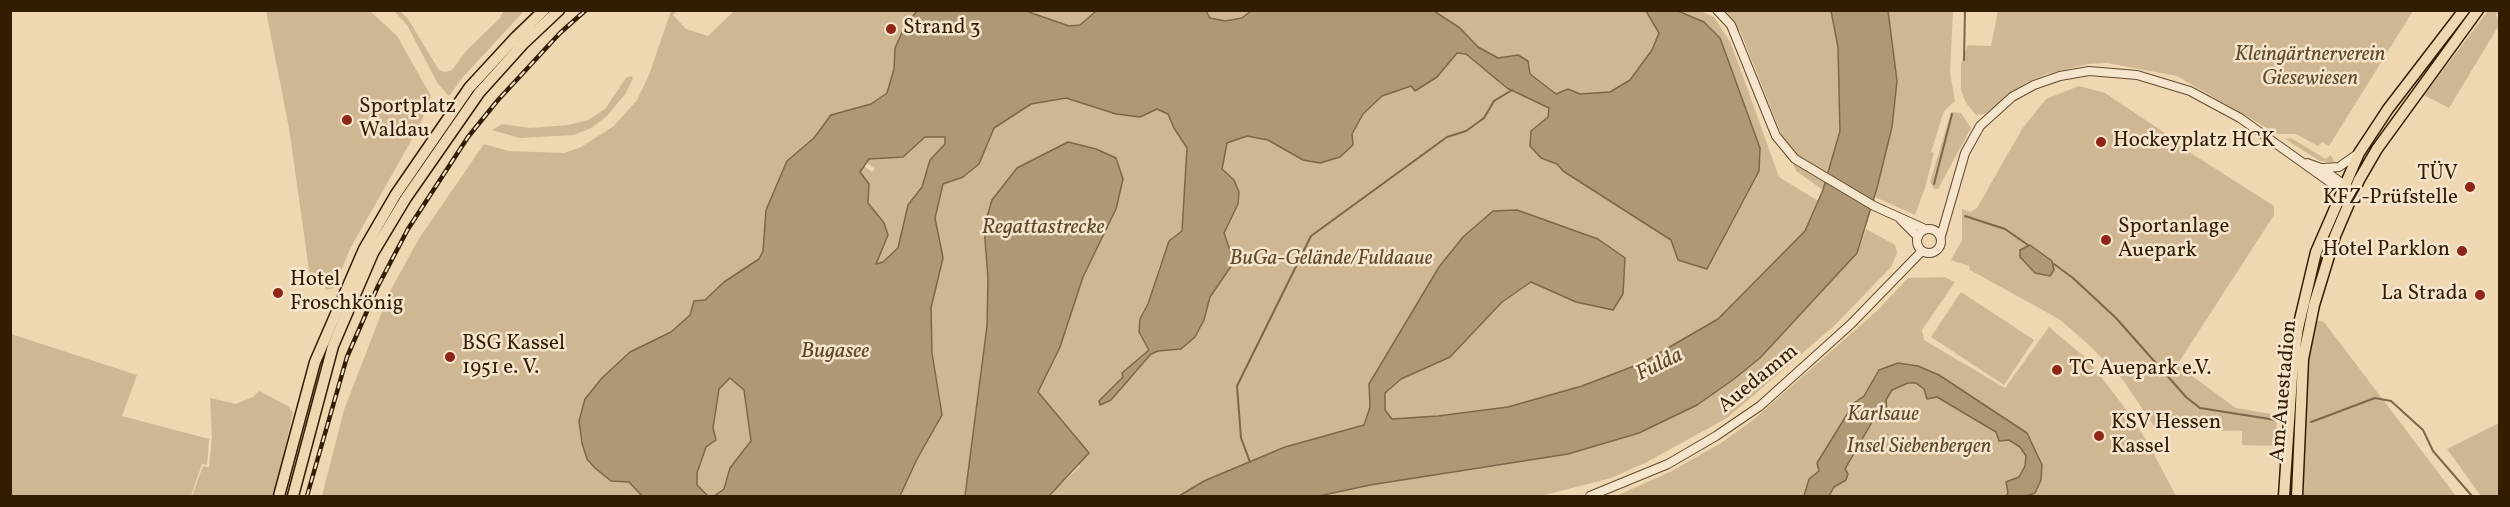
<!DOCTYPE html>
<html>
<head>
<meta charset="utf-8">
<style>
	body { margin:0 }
	#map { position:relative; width:2510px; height:507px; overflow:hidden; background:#efd7b1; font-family:Vollkorn,serif }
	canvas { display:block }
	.frame { position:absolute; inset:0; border:12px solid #321d03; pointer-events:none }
</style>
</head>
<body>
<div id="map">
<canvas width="2510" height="507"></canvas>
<div class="frame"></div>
</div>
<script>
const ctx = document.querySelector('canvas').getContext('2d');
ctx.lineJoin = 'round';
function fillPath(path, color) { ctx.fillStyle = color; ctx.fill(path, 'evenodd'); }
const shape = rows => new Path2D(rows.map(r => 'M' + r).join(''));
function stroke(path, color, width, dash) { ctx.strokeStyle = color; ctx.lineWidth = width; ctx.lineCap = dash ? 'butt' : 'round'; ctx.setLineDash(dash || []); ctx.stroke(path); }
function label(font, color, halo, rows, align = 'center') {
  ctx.font = font + ' Vollkorn,serif'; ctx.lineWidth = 5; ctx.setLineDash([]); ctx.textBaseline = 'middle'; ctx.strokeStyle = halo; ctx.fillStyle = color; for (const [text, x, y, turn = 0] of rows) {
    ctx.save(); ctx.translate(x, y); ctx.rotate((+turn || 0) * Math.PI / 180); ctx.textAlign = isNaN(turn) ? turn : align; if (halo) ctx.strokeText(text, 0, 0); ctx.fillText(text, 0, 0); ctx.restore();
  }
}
const green = shape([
	[266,11,370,11,397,36,431,96,420,125,350,249,334,288,326,290,323,276,310,277,289,128],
	[394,11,400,11,408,19,439,70,445,72,452,70,467,50,500,18,503,11,524,11,463,77,449,96,438,84,407,25],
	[671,11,677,11,673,15,686,29,708,36,734,11,917,11,905,26,895,48,894,69,887,93,871,104,831,115,814,138,787,162,766,210,763,251,759,259,724,282,671,332,630,352,611,481,629,482,642,496,322,496,344,410,390,291,420,237,484,144,509,151,564,153,581,147,614,126,637,100,649,75],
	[1026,11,1096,11,1080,25,1069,26],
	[1206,11,1251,11,1242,18,1225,22,1210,18],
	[1434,11,1646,11,1659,33,1652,50,1630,80,1610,92,1580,94,1568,89,1556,94,1530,74,1528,61,1518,55,1499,58,1478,47,1460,28],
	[1678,11,1700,11,1714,17,1730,42,1740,68,1779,177,1818,201,1805,231,1718,319,1642,363,1582,386,1508,407,1438,416,1392,419,1385,410,1385,393,1401,379,1450,357,1502,302,1531,282,1576,302,1598,239,1517,210,1463,237,1439,267,1369,383,1370,407,1364,425,1285,447,1204,481,1179,496,1049,496,1080,466,1038,393,1060,347,1083,277,1116,209,1017,168,992,200,984,227,988,278,987,326,965,496,900,496,917,459,942,415,932,353,931,308,943,258,935,218,943,184,963,177,979,164,994,128,1011,116,1031,104,1066,98,1116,114,1157,109,1168,114,1174,128,1187,148,1182,231,1160,264,1148,304,1140,319,1139,332,1149,350,1122,373,1135,374,1151,355,1158,351,1170,351,1204,320,1210,297,1234,262,1224,233,1238,204,1234,180,1222,169,1227,143,1247,136,1268,140,1303,160,1351,134,1363,114,1382,95,1411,86,1415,91,1437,77,1457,53,1466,54,1506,87,1549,108,1541,158,1557,164,1563,171,1671,240,1678,260,1707,268,1759,171,1704,22],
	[1726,11,1831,11,1838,47,1840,131,1823,190,1796,171,1741,33],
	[1888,11,1953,11,1950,72,1955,101,1944,111,1931,152,1934,153,1925,188,1915,215,1875,197,1892,127,1897,81],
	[1998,11,1998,10,2413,11,2329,146,2322,142,2318,146,2296,134,2277,134,2177,76,2107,63,2088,64,2047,74,2025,83,1985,114,1976,115,1966,103,1961,90,1961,64,1968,45,1991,46],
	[2488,11,2499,11,2496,14,2499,25,2449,108,2424,95],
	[631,76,633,78,626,93,607,116,591,128,574,135,520,138,492,130,502,124,530,128,568,125,588,120,605,109,626,78],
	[2079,86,2105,93,2165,133,2162,138,2170,144,2172,141,2274,206,2274,215,2177,365,2236,408,2277,415,2276,446,2242,445,2242,431,2156,429,2123,380,2089,345,2059,319,1970,270,1969,266,1951,260,1962,240,1962,209,1970,212,1977,208,2022,129,2046,99],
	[1951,112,1961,113,1971,128,1938,189,1934,189,1930,182],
	[925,137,945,137,945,144,930,160,922,187,908,205,898,248,883,262,876,264,884,223,868,203,869,184,860,172,864,166,872,172,875,169,867,163,869,159,903,157],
	[2291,138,2326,159,2331,155,2334,162,2320,161,2285,139],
	[1866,229,1895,245,1897,253,1891,267,1868,291,1834,326,1727,418,1647,462,1611,478,1541,496,1319,496,1370,485,1568,454,1639,433,1697,405,1760,358,1857,253],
	[1944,277,1955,282,1922,330,1924,340,2005,388,2049,327,2087,359,2122,404,2147,441,2176,496,1616,496,1672,471,1721,443,1753,420,1878,310,1908,278],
	[1961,292,2034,340,2004,385,1931,337],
	[2315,320,2324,322,2456,496,2303,496,2302,448,2309,352],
	[11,334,137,375,122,416,209,439,207,465,202,464,191,496,11,496],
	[729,378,744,389,751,441,730,468,724,489,714,496,708,496,697,485,697,473,713,428,719,389],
	[259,391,288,406,293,412,275,496,192,496,203,466,209,467,212,437,210,398,236,404,253,397],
	[2499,423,2499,496,2481,496,2447,449]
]);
const water = shape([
	[1096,11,1206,11,1210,18,1225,21,1242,18,1251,11,1434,11,1460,28,1478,47,1498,58,1518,55,1528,61,1530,74,1556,94,1568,89,1580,94,1610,92,1630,80,1652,50,1659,33,1646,11,1678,11,1704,22,1720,38,1760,148,1759,171,1707,269,1678,260,1671,240,1563,171,1557,164,1541,158,1530,146,1531,131,1548,117,1549,108,1507,88,1466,54,1457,53,1437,77,1415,91,1411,86,1382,96,1363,114,1352,134,1353,145,1340,157,1320,163,1303,160,1268,140,1247,136,1227,143,1222,169,1234,180,1239,192,1238,204,1224,233,1234,262,1210,297,1204,320,1195,337,1181,349,1158,351,1151,354,1111,400,1100,405,1099,401,1123,377,1122,373,1149,350,1139,332,1140,319,1148,304,1169,241,1182,231,1187,148,1174,128,1168,114,1157,109,1140,117,1116,114,1066,98,1031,104,994,128,979,164,963,177,943,184,935,218,943,258,931,308,932,353,942,415,917,459,900,496,714,496,724,489,730,468,751,441,744,390,730,378,719,389,713,428,716,440,706,447,697,473,697,485,708,496,642,496,629,482,611,481,595,468,587,459,582,443,579,421,585,399,602,378,630,352,671,332,690,315,694,301,705,300,724,282,759,259,763,251,766,210,787,161,814,138,831,115,871,104,887,93,894,69,895,48,905,26,917,11,1026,11,1069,26,1080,25,1096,11],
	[925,137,945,137,945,144,930,160,922,187,908,205,898,248,883,262,876,264,888,235,884,223,868,203,869,184,860,172,869,159,903,157,925,137],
	[1831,11,1888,11,1897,81,1892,127,1877,188,1857,253,1760,358,1734,379,1697,405,1639,433,1568,454,1370,485,1319,496,1179,496,1204,481,1285,447,1364,425,1370,407,1369,384,1439,267,1463,237,1493,211,1517,210,1598,239,1625,258,1623,294,1613,310,1576,302,1531,282,1502,302,1450,357,1401,379,1385,393,1385,410,1392,419,1438,416,1508,407,1582,386,1642,363,1718,319,1805,231,1823,190,1840,131,1838,47,1831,11],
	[1068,142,1096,149,1116,158,1123,179,1116,209,1083,277,1060,347,1038,392,1089,453,1049,496,965,496,987,326,988,278,984,227,992,200,1017,168,1068,142],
	[2030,245,2052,261,2054,270,2050,276,2035,273,2020,257,2020,250,2030,245],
	[1898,363,1918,366,1939,375,2027,433,2042,465,2041,480,2035,493,2026,496,2006,496,2008,493,2006,482,2019,477,2025,466,2026,456,2020,447,2009,440,1999,441,1996,432,1937,397,1927,399,1924,389,1916,383,1908,383,1892,390,1886,400,1887,411,1876,415,1845,469,1848,474,1846,480,1834,487,1829,496,1804,496,1809,479,1819,471,1817,463,1854,403,1864,396,1879,370,1898,363]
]);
const stream = shape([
	[1964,60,1965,10],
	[1934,184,1952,114],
	[1965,216,2005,229,2028,245],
	[2054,264,2073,278,2116,318,2186,397,2200,408,2276,420],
	[2311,422,2375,398,2391,401,2423,430,2433,451,2472,496],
	[1250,462,1241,438,1237,386,1311,236,1447,137,1466,131,1484,118,1494,101,1512,90]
]);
const minor = shape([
	[1717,10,1731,25,1776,136,1795,159,1874,206,1925,229],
	[2307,163,2321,168,2349,188],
	[2323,168,2339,167,2356,155],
	[1901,220,1918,237],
	'1917 241a12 12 0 1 1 24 0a12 12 0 1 1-24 0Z',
	[1941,236,1965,153,1980,126,2012,97,2034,85,2060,76,2089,71,2137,75,2190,91,2240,118,2331,183,2347,191],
	[1590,496,1668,464,1716,436,1760,406,1851,324,1922,251]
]);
const major = shape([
	[279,496,315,362,364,249,396,194,469,88,516,37,544,10],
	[293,496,333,346,373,253,406,198,479,93,524,43,559,10],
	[2284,496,2293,362,2298,328,2316,252,2359,153,2388,109,2464,10],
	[2297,496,2303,359,2314,305,2335,236,2359,180,2377,149,2478,10]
]);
const rail = shape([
	[307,496,347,357,378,286,408,229,468,137,498,100,560,33,586,10]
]);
const markers = [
	[891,29,6,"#8f2418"],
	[347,120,6,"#8f2418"],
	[2101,142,6,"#8f2418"],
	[2470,187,6,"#8f2418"],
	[2106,240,6,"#8f2418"],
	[2462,251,6,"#8f2418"],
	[278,293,6,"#8f2418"],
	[2480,295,6,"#8f2418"],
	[450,357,6,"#8f2418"],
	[2057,370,6,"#8f2418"],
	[2099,436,6,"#8f2418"]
];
const poiNames = [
	["Strand 3",903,29],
	["Sportplatz",359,108],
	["Waldau",359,132],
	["Hockeyplatz HCK",2113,142],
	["TÜV",2458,175,"right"],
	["KFZ-Prüfstelle",2458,199,"right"],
	["Sportanlage",2118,228],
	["Auepark",2118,252],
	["Hotel Parklon",2450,251,"right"],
	["Hotel",290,281],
	["Froschkönig",290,305],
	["La Strada",2468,295,"right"],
	["BSG Kassel",462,345],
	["1951 e. V.",462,369],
	["TC Auepark e.V.",2069,370],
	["KSV Hessen",2111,424],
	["Kassel",2111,448]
];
const parkNames = [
	["Kleingärtnerverein",2310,56],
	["Giesewiesen",2310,80],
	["BuGa-Gelände/Fuldaaue",1331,260],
	["Karlsaue",1883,416],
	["Insel Siebenbergen",1919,448]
];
const streetNames = [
	["Auedamm",1759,380,-39],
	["Am Auestadion",2285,391,-85]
];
const waterNames = [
	["Regattastrecke",1043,229],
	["Bugasee",835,353],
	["Fulda",1660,366,-26]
];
fillPath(green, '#cfb793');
fillPath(water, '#af9876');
stroke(water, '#7d6748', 1.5);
stroke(stream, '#7d6748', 2);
stroke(minor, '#614c2e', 10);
stroke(major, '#321d03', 13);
stroke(minor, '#f5e5cc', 8);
stroke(major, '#efd7b1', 10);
stroke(rail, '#321d03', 4.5);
stroke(rail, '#f5e5cc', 2, [7]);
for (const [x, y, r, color] of markers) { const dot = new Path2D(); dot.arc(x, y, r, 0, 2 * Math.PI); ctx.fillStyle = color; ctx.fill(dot); stroke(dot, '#f5e5cc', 2); }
label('21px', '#321d03', '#f5e5cc', poiNames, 'left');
label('italic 21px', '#614b2e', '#f5e5cc', parkNames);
label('21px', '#321d03', '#f5e5cc', streetNames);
label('italic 22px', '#5e482b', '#f5e5cc', waterNames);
</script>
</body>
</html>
